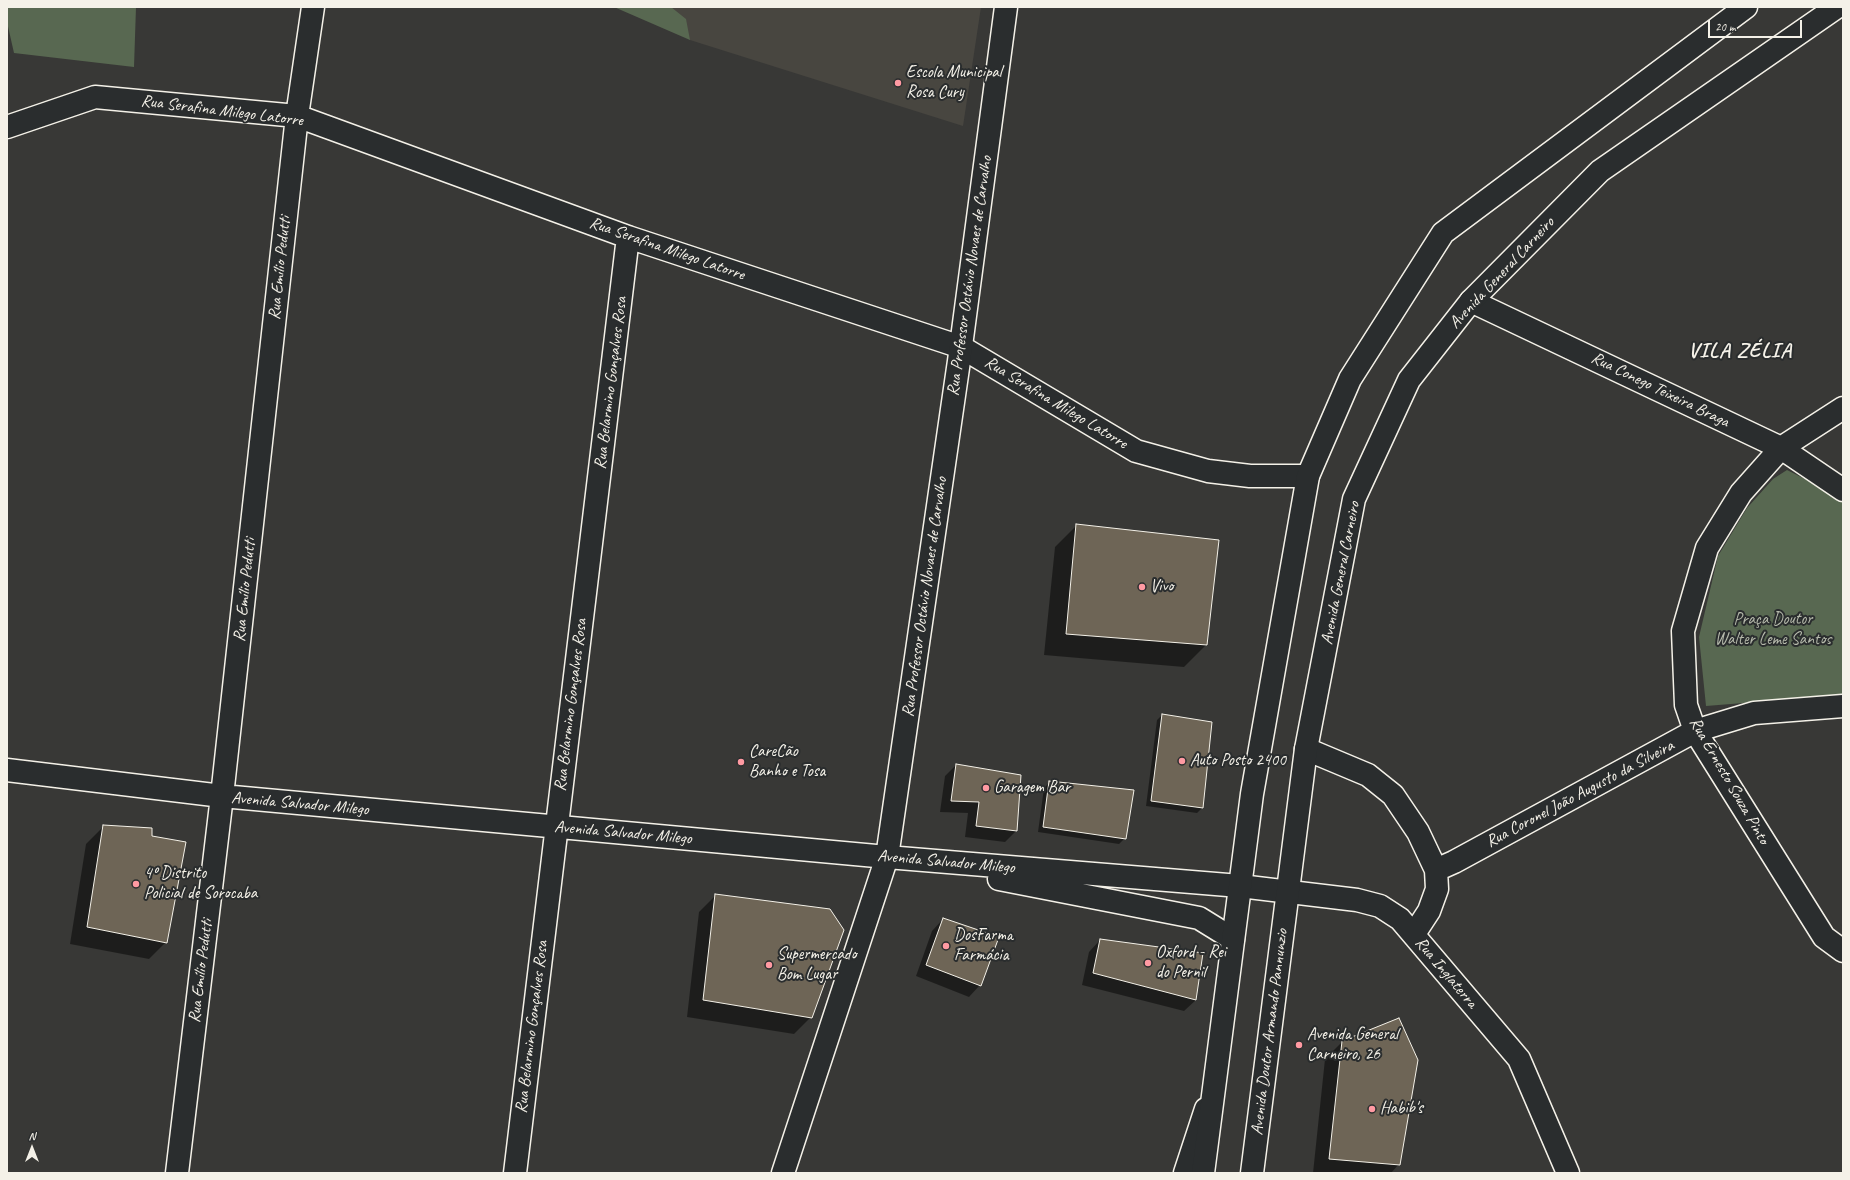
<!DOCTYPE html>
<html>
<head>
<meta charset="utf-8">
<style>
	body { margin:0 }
	#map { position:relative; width:1850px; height:1180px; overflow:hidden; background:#383836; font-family:Caveat,sans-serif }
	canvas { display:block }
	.frame { position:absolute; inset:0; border:8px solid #f4f1e8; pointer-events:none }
	.north { position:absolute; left:12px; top:1128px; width:40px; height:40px; -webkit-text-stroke:3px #2a2d2e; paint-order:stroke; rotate:0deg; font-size:11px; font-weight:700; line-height:16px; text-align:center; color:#f4f1e8 }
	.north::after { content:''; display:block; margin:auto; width:14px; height:18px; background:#f4f1e8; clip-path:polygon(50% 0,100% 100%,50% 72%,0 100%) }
	.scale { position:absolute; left:1708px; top:20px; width:94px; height:18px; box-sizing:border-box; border:2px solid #f4f1e8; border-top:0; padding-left:5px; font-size:12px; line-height:14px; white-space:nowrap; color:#f4f1e8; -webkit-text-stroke:3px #2a2d2e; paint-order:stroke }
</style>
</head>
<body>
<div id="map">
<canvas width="1850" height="1180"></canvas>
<div class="frame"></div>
<div class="north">N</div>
<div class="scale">20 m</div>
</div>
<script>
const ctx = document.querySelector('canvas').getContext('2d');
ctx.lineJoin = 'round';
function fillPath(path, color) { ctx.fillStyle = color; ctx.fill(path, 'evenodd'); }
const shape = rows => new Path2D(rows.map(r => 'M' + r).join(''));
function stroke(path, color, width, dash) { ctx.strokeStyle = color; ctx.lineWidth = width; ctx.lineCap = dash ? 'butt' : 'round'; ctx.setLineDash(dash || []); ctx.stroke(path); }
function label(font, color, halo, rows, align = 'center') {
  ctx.font = font + ' Caveat,sans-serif'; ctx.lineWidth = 4; ctx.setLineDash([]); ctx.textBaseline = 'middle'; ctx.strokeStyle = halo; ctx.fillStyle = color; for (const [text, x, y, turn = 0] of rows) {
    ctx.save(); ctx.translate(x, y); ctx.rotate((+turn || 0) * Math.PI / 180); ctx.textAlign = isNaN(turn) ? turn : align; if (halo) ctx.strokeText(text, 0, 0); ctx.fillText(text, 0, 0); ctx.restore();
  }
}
const built = shape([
	[651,7,981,7,963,126,690,40]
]);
const green = shape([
	[7,7,136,7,134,67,14,53,7,22],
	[614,7,671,7,686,19,690,40],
	[1787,470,1843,498,1843,695,1706,706,1699,637,1718,556,1747,508,1773,479]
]);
const shadow = shape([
	[1077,525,1218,541,1206,645,1184,667,1044,655,1055,547],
	[1162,715,1202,808,1197,813,1146,806,1157,720],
	[956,765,1016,831,1005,842,965,837,968,813,940,812,945,776],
	[1050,782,1125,838,1119,844,1038,832,1044,788],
	[103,827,166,942,149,959,70,944,86,844],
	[716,895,811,1017,794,1034,687,1017,699,912],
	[943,919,980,985,969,997,916,976,932,931],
	[1100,940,1196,1000,1184,1011,1082,985,1089,952],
	[1342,1042,1399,1164,1391,1173,1313,1173,1325,1059]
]);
const building = shape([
	[1076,524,1219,540,1207,645,1066,634,1076,524],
	[1162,714,1212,722,1203,808,1151,801,1162,714],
	[956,764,1021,775,1017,831,976,826,979,802,951,801,956,764],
	[1049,781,1134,790,1126,839,1043,827,1049,781],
	[103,825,152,828,152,836,186,842,167,943,87,927,103,825],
	[715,894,830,909,844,930,812,1018,703,1000,715,894],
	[943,918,999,937,981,986,926,965,943,918],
	[1100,939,1203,953,1196,1000,1093,973,1100,939],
	[1399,1018,1418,1060,1400,1165,1329,1159,1342,1041,1399,1018]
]);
const street = shape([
	[7,127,95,97,297,116,628,237,961,347,1136,451,1208,471,1250,476,1308,476],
	[1471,301,1781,448,1843,490],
	[1843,408,1781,448,1741,493,1707,548,1683,631,1686,705,1695,731,1824,937,1843,951],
	[1306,749,1368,775,1393,795,1418,832,1436,870,1437,889,1429,911,1414,934],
	[7,770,222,796,887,857,783,1173],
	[1436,870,1454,862,1695,731,1754,713,1843,706],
	[177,1173,222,796,297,116,313,7],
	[515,1173,628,237]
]);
const secondary = shape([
	[887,857,959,361,1006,7],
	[887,857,1240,886,1357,900,1380,906,1400,919,1519,1059,1568,1173],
	[999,879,1199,918,1233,939],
	[1185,1173,1206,1109]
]);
const primary = shape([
	[1203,1173,1252,794,1308,476,1350,379,1443,233,1746,7],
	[1252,1173,1306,749,1354,499,1409,380,1471,301,1600,171,1837,7]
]);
const markers = [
	[898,83,4,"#ff9aa2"],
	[1142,587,4,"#ff9aa2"],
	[1182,761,4,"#ff9aa2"],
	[741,762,4,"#ff9aa2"],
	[986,788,4,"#ff9aa2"],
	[136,884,4,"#ff9aa2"],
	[946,946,4,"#ff9aa2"],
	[1148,963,4,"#ff9aa2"],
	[769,965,4,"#ff9aa2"],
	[1299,1045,4,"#ff9aa2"],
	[1372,1109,4,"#ff9aa2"]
];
const poiNames = [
	["Escola Municipal",906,73],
	["Rosa Cury",906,93],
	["Vivo",1150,587],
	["CareCão",749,752],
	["Banho e Tosa",749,772],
	["Auto Posto 2400",1190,761],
	["Garagem Bar",994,788],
	["4º Distrito",144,874],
	["Policial de Sorocaba",144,894],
	["DosFarma",954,936],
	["Farmácia",954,956],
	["Oxford - Rei",1156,953],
	["do Pernil",1156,973],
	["Supermercado",777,955],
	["Bom Lugar",777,975],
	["Avenida General",1307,1035],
	["Carneiro, 26",1307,1055],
	["Habib's",1380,1109]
];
const streetNames = [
	["Rua Serafina Milego Latorre",222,111,7],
	["Rua Serafina Milego Latorre",667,249,19],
	["Rua Emílio Pedutti",280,268,-84],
	["Avenida General Carneiro",1502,273,-47],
	["Rua Professor Octávio Novaes de Carvalho",970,276,-82],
	["Rua Belarmino Gonçalves Rosa",611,383,-83],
	["Rua Conego Teixeira Braga",1660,390,26],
	["Rua Serafina Milego Latorre",1056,403,31],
	["Avenida General Carneiro",1341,573,-79],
	["Rua Emílio Pedutti",245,590,-84],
	["Rua Professor Octávio Novaes de Carvalho",925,597,-82],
	["Rua Belarmino Gonçalves Rosa",571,705,-83],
	["Rua Ernesto Souza Pinto",1729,781,60],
	["Rua Coronel João Augusto da Silveira",1580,794,-28],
	["Avenida Salvador Milego",300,804,5],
	["Avenida Salvador Milego",623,833,5],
	["Avenida Salvador Milego",946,862,5],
	["Rua Emílio Pedutti",201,971,-83],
	["Rua Inglaterra",1446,973,50],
	["Rua Belarmino Gonçalves Rosa",532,1027,-83],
	["Avenida Doutor Armando Pannunzio",1270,1032,-83]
];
const parkNames = [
	["Praça Doutor",1773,620],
	["Walter Leme Santos",1773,640]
];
const districtNames = [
	["VILA ZÉLIA",1740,351]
];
fillPath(built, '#484640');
fillPath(green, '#586851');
fillPath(shadow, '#0007');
fillPath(building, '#6e6556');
stroke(building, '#f4f1e8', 1);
stroke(street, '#f4f1e8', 25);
stroke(secondary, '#f4f1e8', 25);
stroke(primary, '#f4f1e8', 25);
stroke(street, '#2a2d2e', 22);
stroke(secondary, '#2a2d2e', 22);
stroke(primary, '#2a2d2e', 22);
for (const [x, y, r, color] of markers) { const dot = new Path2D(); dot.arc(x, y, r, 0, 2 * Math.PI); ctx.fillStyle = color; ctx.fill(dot); stroke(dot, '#2a2d2e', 1.5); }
label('17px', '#f4f1e8', '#2a2d2e', poiNames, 'left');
label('17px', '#f4f1e8', '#2a2d2e', streetNames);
label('17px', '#b6baac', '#2a2d2e', parkNames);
ctx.letterSpacing = '1px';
label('bold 21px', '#f4f1e8', '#2a2d2e', districtNames);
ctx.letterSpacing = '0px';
</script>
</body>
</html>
